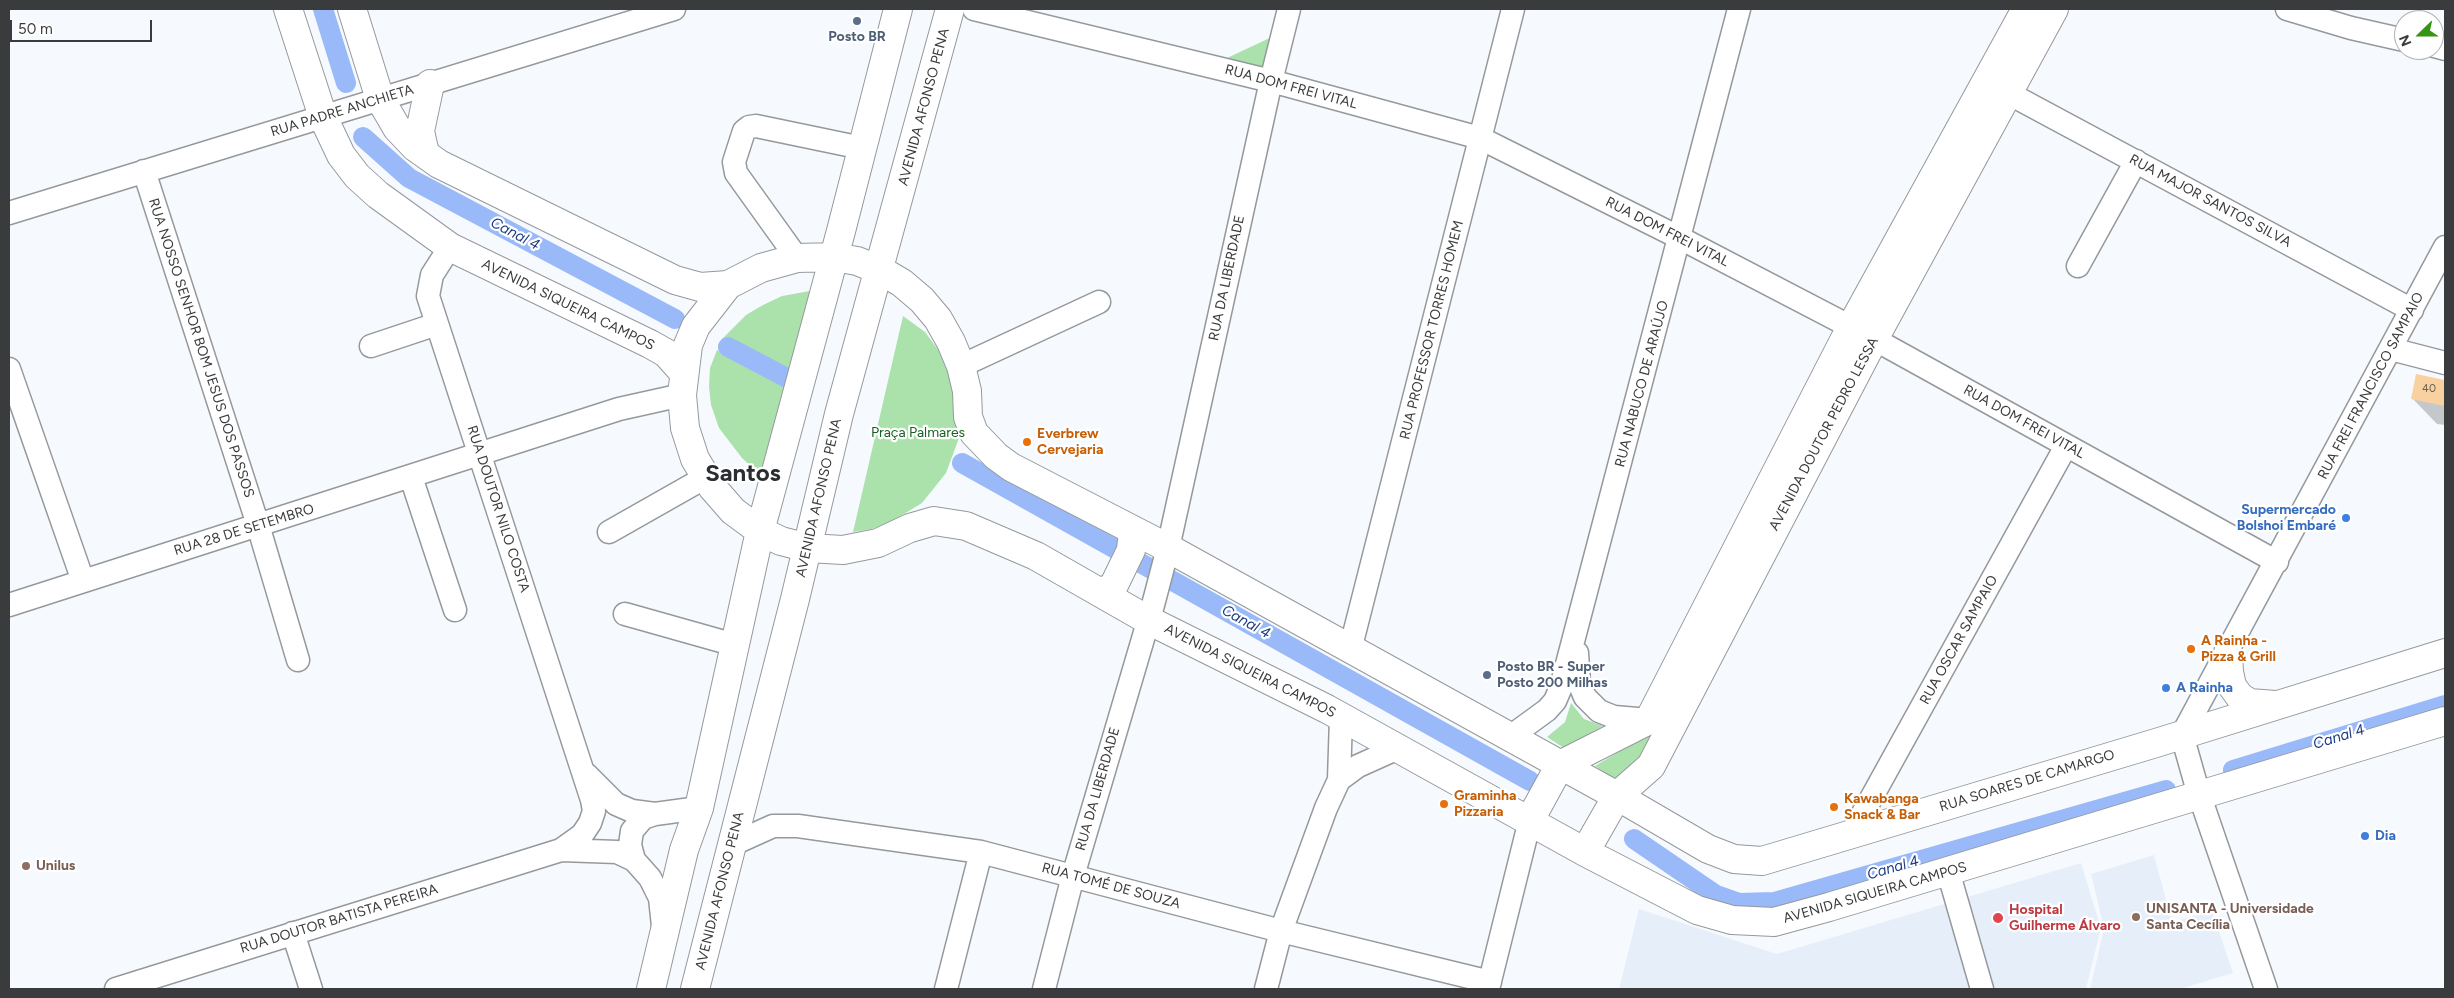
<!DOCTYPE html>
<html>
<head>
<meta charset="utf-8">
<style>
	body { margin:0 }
	#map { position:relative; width:2454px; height:998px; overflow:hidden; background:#f6fafe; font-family:Figtree,sans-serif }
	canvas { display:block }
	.frame { position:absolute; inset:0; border:10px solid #3a3b3c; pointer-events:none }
	.north { position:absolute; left:2394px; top:10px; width:50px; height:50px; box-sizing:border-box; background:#fff; border:1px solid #b0b1b1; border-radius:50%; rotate:248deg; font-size:14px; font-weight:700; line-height:20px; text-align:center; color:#3a3b3c }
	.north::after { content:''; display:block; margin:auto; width:18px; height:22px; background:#359411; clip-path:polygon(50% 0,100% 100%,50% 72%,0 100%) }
	.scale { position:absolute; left:10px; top:20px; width:142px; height:22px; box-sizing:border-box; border:2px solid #3a3b3c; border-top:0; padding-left:6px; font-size:15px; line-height:18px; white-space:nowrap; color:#3a3b3c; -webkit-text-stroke:4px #fff; paint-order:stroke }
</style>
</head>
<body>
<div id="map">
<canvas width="2454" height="998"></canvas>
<div class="frame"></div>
<div class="north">N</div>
<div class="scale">50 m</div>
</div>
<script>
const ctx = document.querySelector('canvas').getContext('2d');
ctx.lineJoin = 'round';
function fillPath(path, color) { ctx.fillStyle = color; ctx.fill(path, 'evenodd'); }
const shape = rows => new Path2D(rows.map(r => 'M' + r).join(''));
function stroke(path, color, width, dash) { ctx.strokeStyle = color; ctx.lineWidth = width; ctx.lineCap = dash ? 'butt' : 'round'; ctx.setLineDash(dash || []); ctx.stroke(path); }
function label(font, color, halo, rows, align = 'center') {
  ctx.font = font + ' Figtree,sans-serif'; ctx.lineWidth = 4.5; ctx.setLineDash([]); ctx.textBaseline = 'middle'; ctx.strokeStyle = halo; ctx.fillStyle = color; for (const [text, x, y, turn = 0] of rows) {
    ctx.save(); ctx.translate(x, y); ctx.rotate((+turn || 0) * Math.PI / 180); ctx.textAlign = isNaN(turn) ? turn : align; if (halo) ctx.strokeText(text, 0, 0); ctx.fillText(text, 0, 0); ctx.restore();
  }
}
const built = shape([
	[2154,855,2172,922,2212,911,2233,973,2180,989,2090,989,2104,929,2091,874],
	[2081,863,2101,928,2086,989,1619,989,1639,909,1777,954]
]);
const green = shape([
	[1274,36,1266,69,1227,58],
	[821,289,796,378,722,339,746,315,763,305,782,296],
	[903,316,925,332,948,363,961,419,959,438,946,473,922,503,889,523,871,529,853,532],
	[717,350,791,389,769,478,756,471,742,458,719,428,711,405,709,387,710,368],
	[1571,703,1584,719,1603,726,1564,748,1547,737,1565,722],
	[1657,729,1642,763,1618,782,1595,766]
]);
const shadow = shape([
	[2417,375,2445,381,2445,425,2437,424,2412,398]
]);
const canal = shape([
	[323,9,346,83],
	[363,137,409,178,675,319],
	[728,347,789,379],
	[962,463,1530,781],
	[2233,770,2445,705],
	[1634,839,1716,895,1739,903,1774,902,2166,790]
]);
const building = shape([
	[2416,374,2445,380,2445,406,2411,399]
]);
const minor = shape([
	[974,9,1271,81,1480,138,1680,238,1874,339,2277,562],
	[2287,9,2351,28,2404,40],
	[2434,46,2445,49],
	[2008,93,2412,310],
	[144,171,258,525,298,660],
	[9,213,674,9],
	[450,247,432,275,428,296,592,800,594,811,590,823,582,835,561,850],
	[797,258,736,173,734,162,744,131,749,127,756,126,862,148],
	[2078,266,2136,161],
	[371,346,437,324],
	[2391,349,2445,363],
	[961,366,1099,302],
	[9,369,83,581],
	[411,477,455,610],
	[609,532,706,477],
	[9,605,619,409,682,395],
	[625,614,735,645],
	[1350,650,1513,9],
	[1577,653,1579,683,1585,697,1599,711,1614,717,1649,720],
	[1510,737,1547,710,1555,701,1561,687,1739,9],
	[587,775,616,804,632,811,655,814,699,808],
	[1339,780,1358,766,1398,748],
	[1852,833,2066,446],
	[731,845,773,826,798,826,981,852,1281,931,1490,982],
	[634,860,630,845,632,831,643,818,655,814],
	[1948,871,1982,989],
	[293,933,311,989],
	[116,989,561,850,617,852,634,860,650,878,660,898,663,926],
	[946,989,981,852],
	[1044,989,1073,876,1153,605,1168,548,1271,81,1289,9],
	[1266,989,1281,931,1326,808,1339,780,1341,718],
	[1488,989,1530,820],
	[2266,989,2197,788,2182,735,2445,247]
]);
const major = shape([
	[288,9,323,117,341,155,357,176,378,195,450,247,650,344,666,353,683,372],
	[352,9,380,99,397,128,415,147,439,164,675,280,700,287,728,285,761,268,797,258,834,257,857,261,880,270,902,283,922,300,938,319,951,342,961,366,967,391,968,417,974,433,996,456,1011,467,1168,548,1617,796,1708,849,1734,859,1762,861,2156,743,2445,653],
	[425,154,420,131,430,84],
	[728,285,696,326,688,345,682,395,685,428,695,459,712,487,733,511,760,531,781,541,808,548,843,550,878,543,910,528,934,521,966,526,1036,556,1148,620,1327,709,1585,852,1697,910,1732,920,1774,922,1829,907,2445,721],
	[1103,593,1114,585,1131,550,1133,531],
	[2228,653,2229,672,2232,686,2240,697,2250,703,2275,705],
	[1530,820,1560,765,1649,720,1851,327,2026,9],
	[1585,852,1617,796,1651,766,1874,339,2054,9],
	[651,989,684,850,699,808,760,531,841,231,898,9],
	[695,989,795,599,839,414,950,9]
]);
const markers = [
	[857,21,5,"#5c6f8a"],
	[1027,442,5,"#e8710a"],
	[2346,518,5,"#3f7fe0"],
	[2191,649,5,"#e8710a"],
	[1487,675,5,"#5c6f8a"],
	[2166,688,5,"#3f7fe0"],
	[1444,804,5,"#e8710a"],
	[1834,807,5,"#e8710a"],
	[2365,836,5,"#3f7fe0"],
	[26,866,5,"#8d6e63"],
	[2136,917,5,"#8d6e63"],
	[1998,918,6,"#e0444e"]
];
const numberNames = [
	["40",2429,389]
];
const serviceNames = [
	["Posto BR",857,37],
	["Posto BR - Super",1497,667,"left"],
	["Posto 200 Milhas",1497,683,"left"]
];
const streetNames = [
	["RUA DOM FREI VITAL",1291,87,15],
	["AVENIDA AFONSO PENA",924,107,-75],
	["RUA PADRE ANCHIETA",342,111,-17],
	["RUA MAJOR SANTOS SILVA",2210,201,28],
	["RUA DOM FREI VITAL",1667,232,27],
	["RUA DA LIBERDADE",1227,278,-78],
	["AVENIDA SIQUEIRA CAMPOS",568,305,26],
	["RUA PROFESSOR TORRES HOMEM",1432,330,-76],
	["RUA NOSSO SENHOR BOM JESUS DOS PASSOS",201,348,72],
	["RUA NABUCO DE ARAÚJO",1642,384,-75],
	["RUA FREI FRANCISCO SAMPAIO",2371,386,-62],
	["RUA DOM FREI VITAL",2024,422,29],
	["AVENIDA DOUTOR PEDRO LESSA",1824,434,-62],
	["AVENIDA AFONSO PENA",819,498,-77],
	["RUA DOUTOR NILO COSTA",498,509,72],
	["RUA 28 DE SETEMBRO",244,530,-17],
	["RUA OSCAR SAMPAIO",1959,640,-61],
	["AVENIDA SIQUEIRA CAMPOS",1250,671,27],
	["RUA SOARES DE CAMARGO",2027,781,-17],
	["RUA DA LIBERDADE",1098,789,-74],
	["RUA TOMÉ DE SOUZA",1111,886,15],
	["AVENIDA AFONSO PENA",720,891,-76],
	["AVENIDA SIQUEIRA CAMPOS",1875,893,-16],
	["RUA DOUTOR BATISTA PEREIRA",339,919,-17]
];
const parkNames = [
	["Praça Palmares",918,433]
];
const foodNames = [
	["Everbrew",1037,434],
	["Cervejaria",1037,450],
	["A Rainha -",2201,641],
	["Pizza & Grill",2201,657],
	["Graminha",1454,796],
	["Pizzaria",1454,812],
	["Kawabanga",1844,799],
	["Snack & Bar",1844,815]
];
const shopNames = [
	["Supermercado",2336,510,"right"],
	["Bolshoi Embaré",2336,526,"right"],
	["A Rainha",2176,688],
	["Dia",2375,836]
];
const educationNames = [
	["Unilus",36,866],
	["UNISANTA - Universidade",2146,909],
	["Santa Cecília",2146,925]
];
const healthNames = [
	["Hospital",2009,910],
	["Guilherme Álvaro",2009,926]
];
const waterNames = [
	["Canal 4",515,234,28],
	["Canal 4",1246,622,29],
	["Canal 4",2339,737,-17],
	["Canal 4",1893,868,-16]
];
const townNames = [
	["Santos",743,474]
];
fillPath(built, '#e6eff9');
fillPath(green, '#abe2ac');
fillPath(shadow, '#0003');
stroke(canal, '#9ab9f8', 20);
fillPath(building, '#f9d1a1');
stroke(minor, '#95999c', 25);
stroke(major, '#95999c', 30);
stroke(minor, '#fff', 22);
stroke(major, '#fff', 28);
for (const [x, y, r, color] of markers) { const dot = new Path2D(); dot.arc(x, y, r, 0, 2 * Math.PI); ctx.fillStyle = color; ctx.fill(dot); stroke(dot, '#fff', 2); }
label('11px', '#6a6055', null, numberNames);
label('bold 14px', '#4e5e75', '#fff', serviceNames);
label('14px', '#3a3b3c', '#fff', streetNames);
label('14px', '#14641f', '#fff', parkNames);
label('bold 14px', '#c56008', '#fff', foodNames, 'left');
label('bold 14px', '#366cbe', '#fff', shopNames, 'left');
label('bold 14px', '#785e54', '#fff', educationNames, 'left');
label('bold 14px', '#be3a42', '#fff', healthNames, 'left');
label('italic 15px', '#1d3b83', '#fff', waterNames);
label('bold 24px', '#2b2e31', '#fff', townNames);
</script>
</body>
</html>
